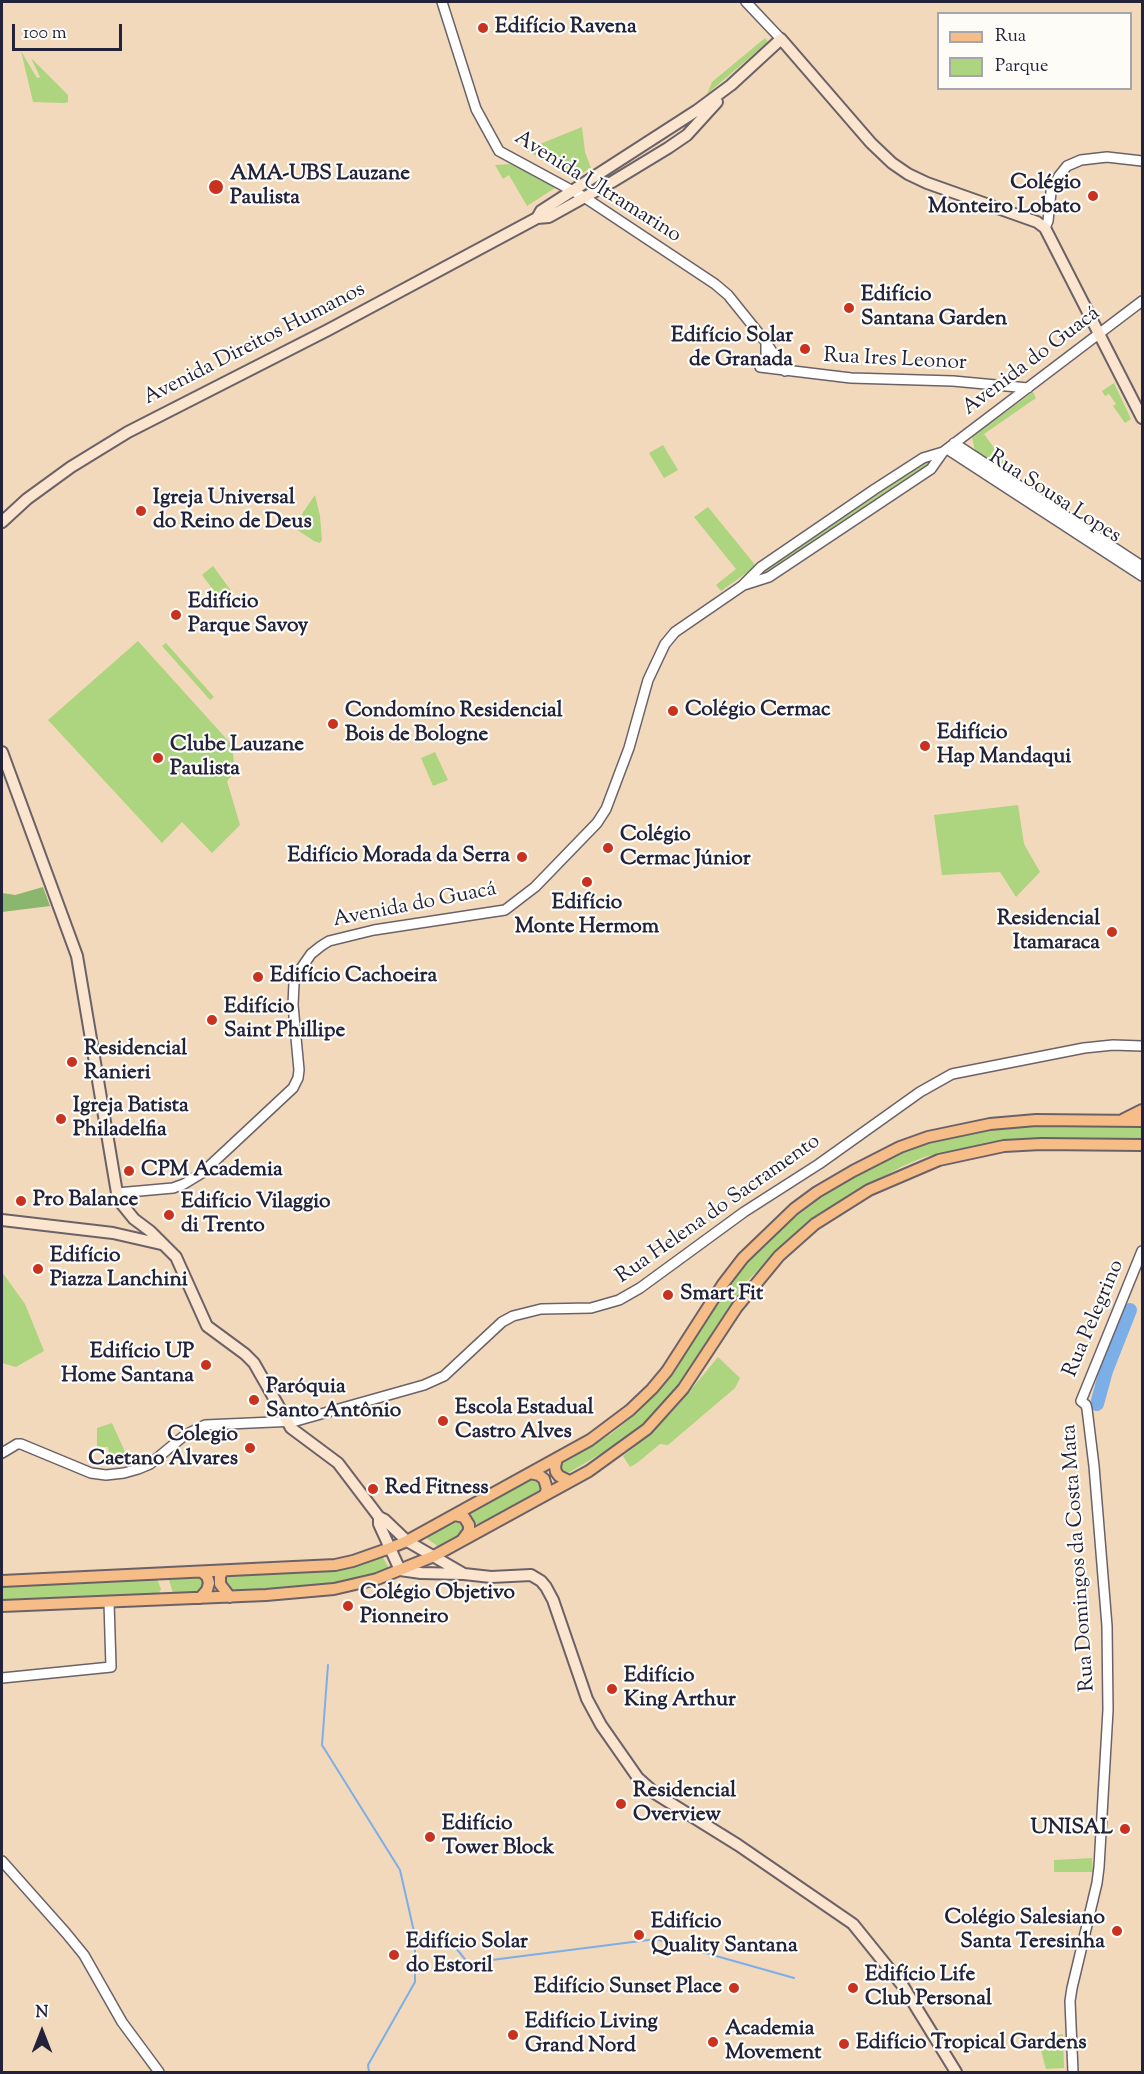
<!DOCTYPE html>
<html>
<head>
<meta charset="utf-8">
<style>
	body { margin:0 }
	#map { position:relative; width:1144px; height:2074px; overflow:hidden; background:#f3d9bb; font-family:"Sorts Mill Goudy",serif }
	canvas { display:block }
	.frame { position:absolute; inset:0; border:3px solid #22223b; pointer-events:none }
	.legend { position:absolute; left:937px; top:12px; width:195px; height:78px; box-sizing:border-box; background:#fdfcf7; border:2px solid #a5a5ac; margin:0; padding:8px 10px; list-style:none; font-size:18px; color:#22223b }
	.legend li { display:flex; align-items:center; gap:12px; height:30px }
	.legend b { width:30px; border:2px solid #a5a5ac }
	.north { position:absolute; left:12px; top:2002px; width:60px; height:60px; -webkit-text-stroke:4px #fdfcf7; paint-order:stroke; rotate:0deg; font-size:16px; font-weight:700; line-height:24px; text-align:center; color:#22223b }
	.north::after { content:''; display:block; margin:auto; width:21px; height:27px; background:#22223b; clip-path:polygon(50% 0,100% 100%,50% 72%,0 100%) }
	.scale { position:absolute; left:12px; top:24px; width:110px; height:27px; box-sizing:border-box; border:3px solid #22223b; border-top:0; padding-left:8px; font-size:18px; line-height:21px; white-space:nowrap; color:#22223b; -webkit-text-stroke:4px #fdfcf7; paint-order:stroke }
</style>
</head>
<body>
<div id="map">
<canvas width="1144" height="2074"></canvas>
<div class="frame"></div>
<ul class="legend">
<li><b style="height:8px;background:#f7bd88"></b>Rua</li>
<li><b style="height:16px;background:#add47e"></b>Parque</li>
</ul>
<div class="north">N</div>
<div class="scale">100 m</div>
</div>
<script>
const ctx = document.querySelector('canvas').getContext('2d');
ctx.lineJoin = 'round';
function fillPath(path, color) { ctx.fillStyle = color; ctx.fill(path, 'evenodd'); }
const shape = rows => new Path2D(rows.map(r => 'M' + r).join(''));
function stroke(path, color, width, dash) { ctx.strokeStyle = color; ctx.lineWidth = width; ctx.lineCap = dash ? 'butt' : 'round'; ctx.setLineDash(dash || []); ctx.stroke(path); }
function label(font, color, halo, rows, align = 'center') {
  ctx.font = font + ' "Sorts Mill Goudy",serif'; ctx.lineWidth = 4.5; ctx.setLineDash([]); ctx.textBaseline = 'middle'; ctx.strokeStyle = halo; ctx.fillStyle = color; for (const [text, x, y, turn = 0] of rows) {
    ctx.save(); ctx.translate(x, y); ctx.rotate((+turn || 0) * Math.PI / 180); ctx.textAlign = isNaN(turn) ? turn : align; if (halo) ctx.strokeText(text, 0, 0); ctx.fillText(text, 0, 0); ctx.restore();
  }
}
const green = shape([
	[765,38,768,42,707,94,712,82],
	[21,51,37,78,40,77,31,58,68,95,68,102,65,103,33,102],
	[582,127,585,152,591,168,577,176,567,176,555,165,525,150],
	[510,164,541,177,558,186,527,206,509,175,503,179,495,165],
	[1114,383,1131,419,1125,423,1113,406,1116,404,1109,394,1105,396,1102,391],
	[1033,392,1036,398,984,434,1002,459,1005,458,1017,475,1015,477,975,451,972,437],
	[663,445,678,470,664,478,649,453],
	[926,462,928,465,766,574,764,571],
	[315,495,320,516,322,540,320,543,314,541,293,527],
	[708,507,756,566,721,591,716,585,736,569,694,517],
	[213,566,232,592,221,600,202,575],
	[138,641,232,745,235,772,227,781,240,825,212,853,182,822,162,843,48,720],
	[166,643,214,697,210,700,162,646],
	[435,752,448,780,433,786,421,758],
	[1018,805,1024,844,1040,872,1016,897,1000,872,942,875,934,815],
	[1142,1125,1142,1140,1060,1138,1019,1140,998,1141,945,1152,924,1157,901,1167,848,1195,797,1231,745,1283,669,1398,644,1423,622,1441,565,1475,558,1466,611,1434,638,1412,662,1387,680,1355,736,1272,766,1241,789,1222,842,1182,899,1153,950,1136,988,1129,1038,1126],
	[2,1272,25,1304,44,1351,16,1367,2,1363],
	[718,1357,740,1378,735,1388,668,1445,660,1444,637,1463,630,1467,623,1456,654,1431,680,1403],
	[112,1423,130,1463,115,1465,113,1458,110,1458,108,1447,97,1447,97,1428],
	[536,1476,540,1478,543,1488,483,1523,477,1524,469,1517,469,1513,474,1509],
	[460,1517,464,1519,465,1534,440,1548,425,1537],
	[382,1556,389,1568,361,1578,332,1584,270,1589,229,1590,223,1578,227,1575],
	[204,1576,207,1579,201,1592,173,1593,169,1580],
	[157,1579,161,1589,159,1593,2,1601,2,1585],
	[1092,1858,1093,1872,1054,1872,1054,1860],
	[1063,2034,1064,2068,1046,2069,1038,2039]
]);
const forest = shape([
	[43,887,50,906,2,912,2,893,15,895]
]);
const stream = shape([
	[328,1665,322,1745,400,1870,415,1936,415,1982,368,2065,369,2072],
	[415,1936,451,1942,468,1963,656,1939,794,1978]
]);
const river = shape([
	[1097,1404,1106,1371,1130,1310]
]);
const tertiary = shape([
	[442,2,476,109,499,151,584,197,715,284,728,295,765,341,785,371],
	[746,2,781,39],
	[1045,228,1048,221,1051,192,1059,176,1067,166,1081,160,1107,157,1142,161],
	[766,343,766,356,760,367,851,378,953,381,1028,388],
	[954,443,1142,566],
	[947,449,1142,576],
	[744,585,769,577,931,469,943,452,1142,301],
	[117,1193,173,1188,184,1184,202,1173,293,1088,298,1078,299,1070,293,1005,294,983,300,970,311,954,321,946,329,941,374,930,505,910,535,887,597,823,606,809,629,748,648,680,665,644,675,632,742,586,761,567,875,489,923,458,943,452],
	[2,1453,17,1444,21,1444,91,1473,106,1475,124,1473,138,1469,150,1464,185,1435,205,1425,296,1421,424,1385,444,1376,502,1322,513,1316,541,1309,591,1308,619,1300,640,1288,744,1212,819,1164,920,1092,952,1074,1084,1048,1113,1045,1142,1046],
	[2,1678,111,1667,109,1602],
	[2,1861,66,1933,84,1955,122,2022,159,2072],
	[1073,2072,1070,2001,1072,1988,1097,1883,1099,1867,1108,1710,1107,1626,1094,1466,1087,1409,1086,1405,1081,1401,1142,1251]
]);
const secondary = shape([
	[537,218,549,217,612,182,668,148,687,135,717,102],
	[2,522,27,499,71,467,128,432,328,330,537,218,541,211,696,111,731,85,781,39,871,143,892,163,908,174,927,183,1037,222,1045,228,1142,418],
	[2,752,77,956,117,1193,121,1203,134,1219,150,1231,176,1257,207,1326,245,1354,254,1363,291,1428,338,1463,379,1517,385,1520,407,1541,464,1574],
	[2,1220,113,1233,161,1244],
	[379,1517,379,1524,400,1570,421,1573,464,1574,491,1577,531,1575,541,1581,546,1587,553,1600,587,1699,601,1725,638,1778,656,1794,738,1845,853,1924,903,1986,956,2072]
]);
const primary = shape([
	[1124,1119,1142,1110],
	[557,1458,555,1467,556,1472,559,1476,569,1481],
	[530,1473,539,1475,544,1479,547,1489,545,1494],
	[455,1515,464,1517,469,1525,469,1531,463,1539],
	[223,1571,220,1576,220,1584,230,1597],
	[2,1581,335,1565,353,1561,390,1548,407,1541,590,1440,630,1410,652,1389,667,1371,723,1284,743,1258,794,1209,817,1192,853,1171,900,1147,928,1137,990,1124,1036,1120,1142,1121],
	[200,1598,207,1590,209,1583,207,1576,202,1572],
	[2,1606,266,1595,334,1589,377,1579,434,1556,589,1471,647,1429,683,1389,737,1307,779,1256,815,1224,869,1190,939,1160,1004,1146,1041,1144,1142,1145]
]);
const markers = [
	[483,28,6,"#c8321e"],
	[216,187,8,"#c8321e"],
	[1093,196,6,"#c8321e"],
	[849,308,6,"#c8321e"],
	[805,349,6,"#c8321e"],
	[141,511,6,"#c8321e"],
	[176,615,6,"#c8321e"],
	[673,711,6,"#c8321e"],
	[333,724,6,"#c8321e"],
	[925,746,6,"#c8321e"],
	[158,758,6,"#c8321e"],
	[608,848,6,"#c8321e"],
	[522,857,6,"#c8321e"],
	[587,882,6,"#c8321e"],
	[1112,932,6,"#c8321e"],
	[258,977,6,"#c8321e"],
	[212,1020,6,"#c8321e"],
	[72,1062,6,"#c8321e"],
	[61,1119,6,"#c8321e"],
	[129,1171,6,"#c8321e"],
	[21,1201,6,"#c8321e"],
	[169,1215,6,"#c8321e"],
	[38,1269,6,"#c8321e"],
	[668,1295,6,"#c8321e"],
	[206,1365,6,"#c8321e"],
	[254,1400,6,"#c8321e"],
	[443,1421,6,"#c8321e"],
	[250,1448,6,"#c8321e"],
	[373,1489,6,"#c8321e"],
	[348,1606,6,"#c8321e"],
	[612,1689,6,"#c8321e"],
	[621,1804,6,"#c8321e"],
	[1125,1829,6,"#c8321e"],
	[430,1837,6,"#c8321e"],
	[1117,1931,6,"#c8321e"],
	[639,1935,6,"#c8321e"],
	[394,1955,6,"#c8321e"],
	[734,1988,6,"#c8321e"],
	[853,1988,6,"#c8321e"],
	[513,2035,6,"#c8321e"],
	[713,2042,6,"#c8321e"],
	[844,2044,6,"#c8321e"]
];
const poiNames = [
	["Edifício Ravena",495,28],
	["AMA-UBS Lauzane",230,175],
	["Paulista",230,199],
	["Colégio",1081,184,"right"],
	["Monteiro Lobato",1081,208,"right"],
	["Edifício",861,296],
	["Santana Garden",861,320],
	["Edifício Solar",793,337,"right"],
	["de Granada",793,361,"right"],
	["Igreja Universal",153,499],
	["do Reino de Deus",153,523],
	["Edifício",188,603],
	["Parque Savoy",188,627],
	["Colégio Cermac",685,711],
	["Condomíno Residencial",345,712],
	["Bois de Bologne",345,736],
	["Edifício",937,734],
	["Hap Mandaqui",937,758],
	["Clube Lauzane",170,746],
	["Paulista",170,770],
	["Colégio",620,836],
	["Cermac Júnior",620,860],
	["Edifício Morada da Serra",510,857,"right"],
	["Edifício",587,904,"center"],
	["Monte Hermom",587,928,"center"],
	["Residencial",1100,920,"right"],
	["Itamaraca",1100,944,"right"],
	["Edifício Cachoeira",270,977],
	["Edifício",224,1008],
	["Saint Phillipe",224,1032],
	["Residencial",84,1050],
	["Ranieri",84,1074],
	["Igreja Batista",73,1107],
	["Philadelfia",73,1131],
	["CPM Academia",141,1171],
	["Pro Balance",33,1201],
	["Edifício Vilaggio",181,1203],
	["di Trento",181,1227],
	["Edifício",50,1257],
	["Piazza Lanchini",50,1281],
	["Smart Fit",680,1295],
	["Edifício UP",194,1353,"right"],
	["Home Santana",194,1377,"right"],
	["Paróquia",266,1388],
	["Santo Antônio",266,1412],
	["Escola Estadual",455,1409],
	["Castro Alves",455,1433],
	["Colegio",238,1436,"right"],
	["Caetano Alvares",238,1460,"right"],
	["Red Fitness",385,1489],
	["Colégio Objetivo",360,1594],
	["Pionneiro",360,1618],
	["Edifício",624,1677],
	["King Arthur",624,1701],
	["Residencial",633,1792],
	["Overview",633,1816],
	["Edifício",442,1825],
	["Tower Block",442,1849],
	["UNISAL",1113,1829,"right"],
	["Colégio Salesiano",1105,1919,"right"],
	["Santa Teresinha",1105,1943,"right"],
	["Edifício",651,1923],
	["Quality Santana",651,1947],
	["Edifício Solar",406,1943],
	["do Estoril",406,1967],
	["Edifício Life",865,1976],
	["Club Personal",865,2000],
	["Edifício Sunset Place",722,1988,"right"],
	["Edifício Living",525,2023],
	["Grand Nord",525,2047],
	["Academia",725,2030],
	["Movement",725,2054],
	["Edifício Tropical Gardens",856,2044]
];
const streetNames = [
	["Avenida Ultramarino",597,188,32],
	["Avenida Direitos Humanos",255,345,-27],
	["Rua Ires Leonor",895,361,3],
	["Avenida do Guacá",1032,362,-37],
	["Rua Sousa Lopes",1054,498,33],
	["Avenida do Guacá",415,906,-11],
	["Rua Helena do Sacramento",719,1210,-35],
	["Rua Pelegrino",1095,1319,-67],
	["Rua Domingos da Costa Mata",1080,1558,-94]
];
fillPath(green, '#add47e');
fillPath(forest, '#8ab66d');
stroke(stream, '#7caee8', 2);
stroke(river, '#7caee8', 14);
stroke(tertiary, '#6b6268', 12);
stroke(secondary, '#6b6268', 14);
stroke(primary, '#6b6268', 14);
stroke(tertiary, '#fff', 9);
stroke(secondary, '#fce5cf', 10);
stroke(primary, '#f7bd88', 10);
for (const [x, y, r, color] of markers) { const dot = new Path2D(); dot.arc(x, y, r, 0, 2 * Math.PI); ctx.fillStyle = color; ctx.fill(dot); stroke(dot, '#fdfcf7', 2); }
label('bold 21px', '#22223b', '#fdfcf7', poiNames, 'left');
label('21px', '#22223b', '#fdfcf7', streetNames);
</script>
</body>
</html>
